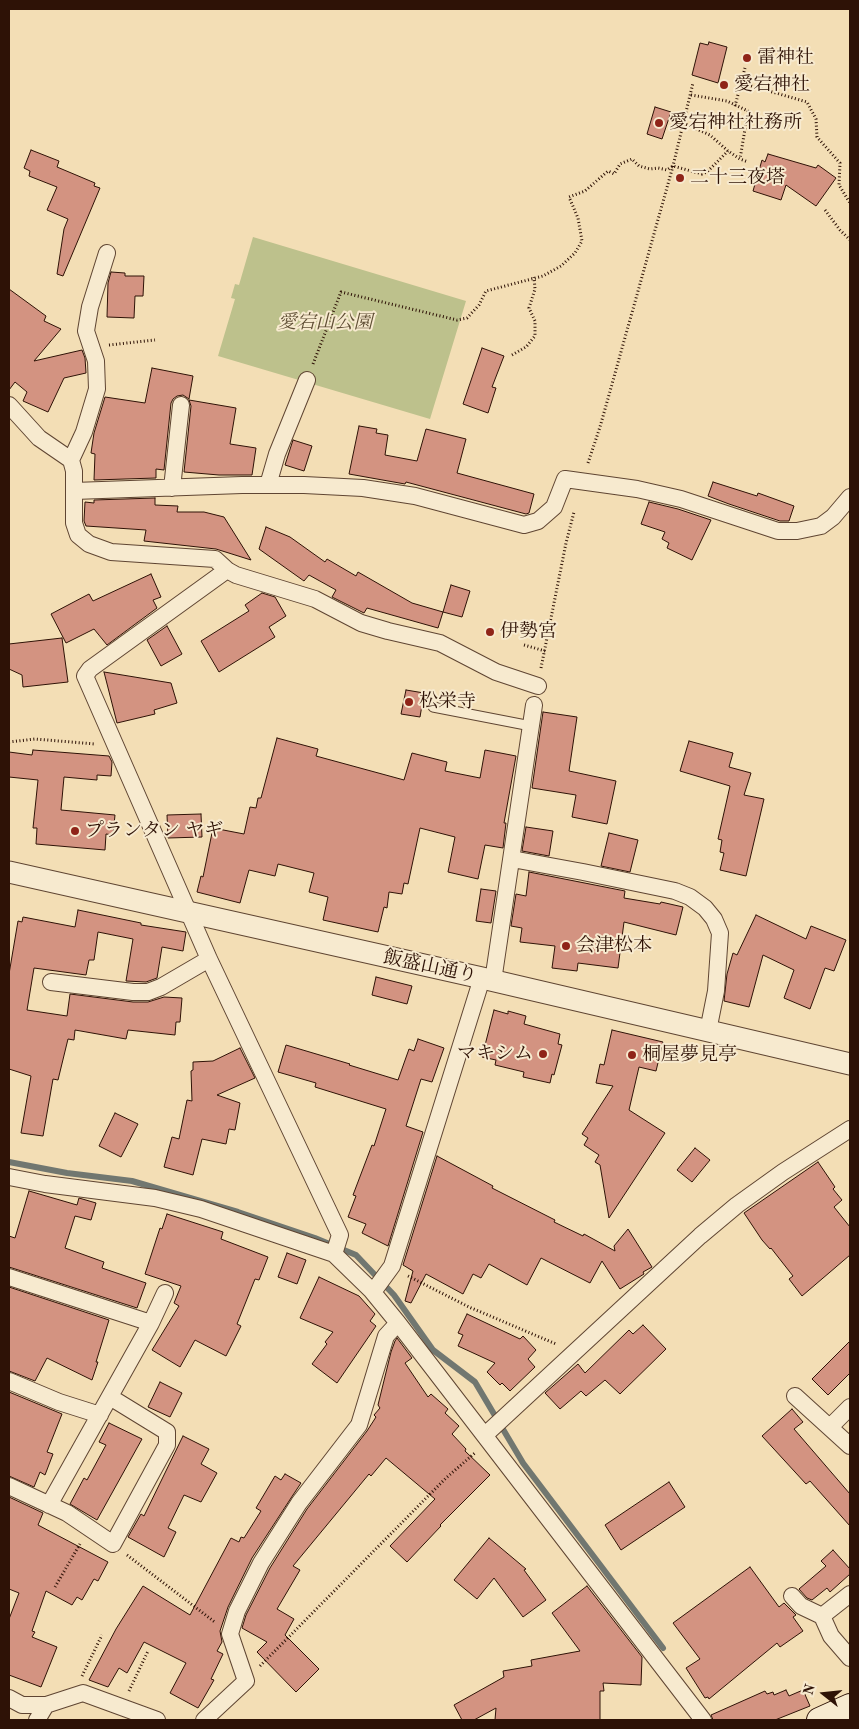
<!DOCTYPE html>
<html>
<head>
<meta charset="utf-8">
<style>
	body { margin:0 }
	#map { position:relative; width:859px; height:1729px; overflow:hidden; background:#f3deb5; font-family:"Old Standard TT",serif }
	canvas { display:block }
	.frame { position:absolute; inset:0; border:10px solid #2e1206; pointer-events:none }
	.north { position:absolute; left:799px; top:1669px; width:50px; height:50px; -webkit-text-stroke:4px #f7eacf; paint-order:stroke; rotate:286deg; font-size:14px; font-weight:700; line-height:20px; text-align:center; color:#2e1206 }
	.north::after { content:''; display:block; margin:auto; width:18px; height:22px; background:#2e1206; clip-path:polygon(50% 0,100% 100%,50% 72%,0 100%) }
</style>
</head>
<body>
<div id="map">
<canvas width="859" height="1729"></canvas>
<div class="frame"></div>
<div class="north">N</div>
</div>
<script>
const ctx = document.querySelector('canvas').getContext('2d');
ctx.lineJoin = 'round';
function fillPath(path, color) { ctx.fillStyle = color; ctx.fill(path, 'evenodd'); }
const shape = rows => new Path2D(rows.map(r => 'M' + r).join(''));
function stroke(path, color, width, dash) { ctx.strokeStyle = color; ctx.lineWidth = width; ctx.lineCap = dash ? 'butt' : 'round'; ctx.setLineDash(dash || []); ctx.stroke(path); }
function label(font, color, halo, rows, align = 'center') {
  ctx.font = font + ' "Old Standard TT","Noto Serif JP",serif'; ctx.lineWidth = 4; ctx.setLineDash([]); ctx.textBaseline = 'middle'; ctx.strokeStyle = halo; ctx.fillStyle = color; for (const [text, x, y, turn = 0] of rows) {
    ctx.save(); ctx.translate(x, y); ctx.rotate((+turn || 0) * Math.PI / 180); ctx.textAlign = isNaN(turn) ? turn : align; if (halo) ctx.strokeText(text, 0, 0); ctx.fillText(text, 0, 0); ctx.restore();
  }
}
const green = shape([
	[253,237,466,301,430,419,218,356,235,299,231,298,235,284,239,285]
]);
const stream = shape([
	[9,1162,67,1173,132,1181,238,1212,315,1238,356,1255,394,1295,433,1350,475,1382,523,1463,663,1648]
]);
const building = shape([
	[709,42,727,47,718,83,692,75,700,43,708,45,709,42],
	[655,107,671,112,662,139,647,134,655,107],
	[31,150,59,161,57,167,95,183,94,186,100,188,63,276,57,274,64,229,68,219,47,210,57,187,29,176,30,171,24,168,31,150],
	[768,154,816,168,818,165,836,178,816,206,786,185,781,200,753,191,762,160,765,162,768,154],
	[111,272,125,273,125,276,144,276,143,296,135,296,134,318,107,317,108,283,111,272],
	[9,289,46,316,44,321,61,329,34,361,82,350,85,358,86,373,64,378,48,412,23,401,27,392,15,382,9,390,9,289],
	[482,348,504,356,492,387,496,388,488,413,463,404,482,348],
	[152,368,193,376,189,399,183,395,177,396,173,399,171,403,164,470,156,469,156,478,94,480,95,454,91,453,94,433,105,397,145,403,152,368],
	[189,400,236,408,230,444,256,448,252,475,219,475,184,472,191,406,189,400],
	[359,426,377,429,376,433,388,435,385,455,417,461,426,429,466,439,457,473,534,494,529,513,526,514,406,482,405,484,349,474,359,426],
	[293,440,312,446,304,471,285,465,293,440],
	[713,482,757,496,758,493,794,506,789,521,780,521,729,504,708,496,713,482],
	[155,498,155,505,178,506,177,512,204,512,224,517,251,560,216,549,144,541,146,530,86,526,84,521,85,502,94,503,94,500,155,498],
	[649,502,678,509,711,520,692,560,667,548,669,543,662,539,665,532,641,524,649,502],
	[266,527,290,537,325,562,327,559,356,576,358,572,412,603,443,612,438,628,367,608,364,613,332,597,336,590,309,575,304,581,259,549,266,527],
	[151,574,161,597,153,600,157,608,107,645,94,629,66,643,51,614,89,594,93,601,151,574],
	[451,585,470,591,462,617,443,612,451,585],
	[262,593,275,597,286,616,269,627,275,637,219,672,201,641,249,611,245,605,262,593],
	[167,626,182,654,161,666,147,640,167,626],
	[62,638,68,682,23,687,22,675,9,669,9,644,62,638],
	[104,672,171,683,177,703,154,710,155,714,117,723,104,672],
	[406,690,424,693,420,717,401,714,406,690],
	[543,712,577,717,569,771,616,781,607,824,572,817,576,795,532,788,543,712],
	[277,738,318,749,316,756,404,780,412,753,447,762,445,771,480,778,485,750,516,756,504,823,506,823,503,848,485,845,478,879,448,872,455,837,420,828,408,884,404,883,402,894,389,892,387,908,384,907,378,932,323,920,328,897,309,892,314,873,278,864,275,876,249,870,240,903,197,892,201,876,203,877,213,828,244,834,250,807,256,808,258,798,261,798,277,738],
	[689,741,733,753,729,767,751,773,744,795,764,799,746,876,720,870,724,853,720,852,722,840,718,839,730,786,680,771,689,741],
	[33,750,109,756,112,762,111,776,97,775,97,780,64,777,61,810,115,815,113,835,106,834,105,850,36,844,37,828,33,828,38,780,9,777,9,752,32,755,33,750],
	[201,814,202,837,168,838,167,815,201,814],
	[526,827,553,831,549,856,522,851,526,827],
	[609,833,638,840,630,872,601,866,609,833],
	[529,872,625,891,624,898,660,904,661,902,683,907,676,935,624,922,618,968,578,963,577,971,552,968,555,946,520,942,522,928,511,926,516,894,526,896,529,872],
	[481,889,496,891,491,923,476,921,481,889],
	[78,910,141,923,141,925,186,932,183,951,162,947,157,978,146,982,126,981,133,939,98,932,94,960,89,960,86,975,34,968,27,1010,67,1016,70,994,133,1002,148,1002,164,997,182,998,180,1022,176,1022,175,1035,128,1030,126,1039,75,1030,74,1040,68,1039,58,1080,53,1079,43,1136,21,1133,31,1076,9,1069,9,974,18,921,22,922,23,917,75,927,78,910],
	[756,915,806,939,811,926,846,940,834,971,825,968,810,1009,784,998,794,970,763,955,749,1007,724,1001,727,974,733,953,737,955,756,915],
	[376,977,412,986,407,1004,372,995,376,977],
	[494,1010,508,1014,508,1011,526,1016,524,1024,560,1034,558,1044,562,1045,554,1075,552,1074,550,1083,523,1077,524,1072,495,1065,496,1060,482,1057,494,1010],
	[612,1030,663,1042,656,1071,639,1067,629,1110,665,1133,609,1218,600,1165,595,1162,599,1155,584,1145,588,1138,582,1134,613,1086,596,1083,600,1064,604,1065,612,1030],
	[418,1039,444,1048,432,1082,421,1079,406,1126,423,1132,388,1246,362,1233,366,1224,348,1217,356,1196,353,1195,372,1145,374,1146,386,1109,315,1087,316,1083,278,1072,286,1045,350,1064,349,1065,398,1080,409,1049,414,1051,418,1039],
	[240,1048,255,1078,217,1095,240,1103,235,1130,229,1129,226,1144,202,1139,193,1175,164,1167,172,1137,179,1139,187,1100,192,1101,191,1071,193,1070,193,1062,213,1061,240,1048],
	[115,1113,138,1124,121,1157,99,1146,115,1113],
	[695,1148,710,1160,692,1182,677,1170,695,1148],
	[437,1156,493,1186,492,1188,555,1220,554,1222,583,1236,584,1234,615,1251,614,1246,628,1229,652,1267,643,1272,644,1274,620,1289,602,1261,590,1283,541,1258,527,1285,489,1264,481,1278,473,1274,463,1294,426,1274,411,1303,405,1301,413,1271,403,1265,437,1156],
	[818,1162,835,1187,833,1189,842,1200,834,1207,850,1227,850,1255,802,1296,789,1279,793,1276,771,1248,770,1249,762,1240,744,1213,818,1162],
	[29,1191,77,1205,79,1198,96,1203,91,1220,75,1216,65,1248,104,1262,102,1268,146,1283,137,1308,9,1267,9,1236,15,1238,29,1191],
	[167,1214,223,1232,221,1239,268,1257,259,1280,255,1279,237,1324,241,1326,226,1356,195,1340,180,1367,152,1350,179,1306,174,1303,181,1286,145,1274,160,1228,162,1229,167,1214],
	[287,1253,306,1260,297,1284,278,1277,287,1253],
	[319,1277,359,1296,375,1314,370,1321,376,1326,337,1383,312,1364,327,1344,325,1342,333,1332,300,1318,319,1277],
	[9,1287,109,1320,96,1362,98,1362,92,1380,47,1358,35,1381,9,1371,9,1287],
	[467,1314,520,1339,523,1336,536,1350,528,1359,535,1367,510,1391,502,1383,500,1385,487,1372,495,1363,458,1346,463,1335,458,1333,467,1314],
	[643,1325,666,1349,620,1394,605,1380,586,1396,581,1391,560,1409,545,1393,578,1364,585,1373,629,1330,633,1334,643,1325],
	[397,1338,412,1358,405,1363,428,1397,431,1394,448,1409,445,1413,459,1426,452,1434,466,1449,465,1451,490,1475,440,1525,441,1526,407,1562,390,1546,435,1499,386,1458,371,1476,369,1474,293,1566,300,1570,277,1609,294,1619,285,1635,319,1669,296,1692,257,1652,267,1642,242,1628,246,1615,270,1568,307,1509,367,1431,376,1417,374,1415,380,1408,378,1405,391,1352,395,1341,397,1338],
	[850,1341,850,1373,828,1395,812,1379,850,1341],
	[160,1382,182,1393,170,1417,148,1407,160,1382],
	[9,1392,62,1414,47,1452,53,1454,45,1475,40,1472,34,1487,9,1476,9,1392],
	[792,1409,803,1422,794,1429,850,1494,850,1526,810,1481,806,1484,762,1436,792,1409],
	[109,1423,142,1439,97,1520,70,1504,84,1478,87,1480,106,1445,99,1442,109,1423],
	[183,1436,209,1449,201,1464,217,1473,201,1502,184,1495,168,1528,176,1532,164,1557,128,1537,141,1514,144,1516,183,1436],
	[285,1474,301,1483,291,1498,252,1558,228,1607,220,1631,222,1642,217,1651,223,1654,211,1679,214,1680,198,1708,170,1693,186,1663,144,1642,127,1673,119,1668,108,1687,89,1680,116,1629,143,1586,190,1615,231,1538,239,1542,241,1537,244,1538,261,1511,256,1508,275,1476,281,1480,285,1474],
	[669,1482,685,1507,621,1550,605,1525,669,1482],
	[9,1497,43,1513,38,1525,108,1562,98,1581,94,1579,82,1600,77,1597,72,1605,46,1591,32,1631,35,1632,32,1637,57,1647,41,1687,9,1675,9,1619,19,1593,9,1589,9,1497],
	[489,1538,526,1569,524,1570,546,1600,523,1617,494,1578,477,1599,454,1580,489,1538],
	[833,1550,850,1569,850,1574,830,1592,827,1588,812,1600,807,1598,799,1589,826,1566,821,1561,833,1550],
	[750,1567,779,1607,784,1603,796,1615,793,1617,803,1631,780,1647,777,1643,709,1699,708,1697,705,1698,686,1668,700,1659,673,1623,750,1567],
	[587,1586,642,1657,641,1685,603,1683,604,1691,600,1691,600,1720,495,1720,496,1708,474,1720,462,1720,454,1705,504,1677,503,1671,532,1666,531,1660,580,1651,552,1613,587,1586],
	[786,1690,789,1696,803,1690,810,1706,775,1720,713,1720,711,1715,765,1691,767,1694,773,1692,774,1695,786,1690]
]);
const path = shape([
	[741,83,807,102,816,119,817,137,840,163,839,185,850,203],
	[691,95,727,101,748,111,740,159],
	[735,106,745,68],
	[683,123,710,135,728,151,740,159,748,162],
	[825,210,840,230,850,240],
	[109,345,155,340],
	[512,355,526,347,535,336,535,321,529,308,535,289,534,277],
	[313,364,341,292,457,320,467,318,479,305,486,291,543,276,561,266,575,253,582,241,578,218,569,197,585,191,608,171,614,174,620,164,632,159,639,166,650,169,658,168,667,170,673,166,702,174,707,172,728,151],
	[588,463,600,427,673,166,693,83],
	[524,645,545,651],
	[541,668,566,543,574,512],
	[9,742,35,739,95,744],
	[408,1276,469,1307,556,1344],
	[127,1555,216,1623],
	[55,1587,80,1544],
	[260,1666,446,1478,476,1452],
	[82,1676,102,1635],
	[129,1691,148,1651]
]);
const service = shape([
	[433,707,531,726]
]);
const minor = shape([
	[9,405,39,438,71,460,74,471,74,523,78,535,89,544,111,552,215,559,227,570,236,575,315,599,361,623,388,631,440,643,496,672,538,686],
	[71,460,84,432,97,389,96,361,86,331,90,307,107,253],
	[268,485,277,454,307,380],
	[172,488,181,405],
	[74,491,242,485,304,485,363,488,415,496,524,525,538,521,554,507,565,479,637,489,681,499,778,531,797,531,821,526,833,517,850,497],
	[227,570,90,669,85,676,209,959,340,1235,334,1254],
	[512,859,583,872,675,891,690,897,705,908,714,919,720,933,716,991,708,1031],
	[493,981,534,705],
	[51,982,133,992,148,992,161,987,209,959],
	[9,1177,45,1184,155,1198,201,1209,334,1254,371,1290,398,1323,703,1720],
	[9,1277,151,1323],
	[373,1292,392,1266,482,978],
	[9,1381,59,1402,100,1415],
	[795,1396,850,1446],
	[830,1427,850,1407],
	[485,1435,700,1236,737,1205,783,1172,850,1129],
	[9,1486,67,1513,113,1544,167,1445,167,1432,110,1397],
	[49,1505,151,1323,165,1293],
	[792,1596,801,1606,822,1616,831,1636,850,1658],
	[822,1616,850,1594],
	[9,1698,22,1705,46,1705,37,1720],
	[46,1705,83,1693,157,1720],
	[204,1720,246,1681,230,1634,237,1611,261,1563,299,1503,359,1425,386,1336,398,1323]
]);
const tertiary = shape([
	[9,872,482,978,850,1064]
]);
const secondary = shape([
	[819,1720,850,1706]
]);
const markers = [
	[747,58,5,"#8f2418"],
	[724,85,5,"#8f2418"],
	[659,123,5,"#8f2418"],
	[680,178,5,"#8f2418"],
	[490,632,5,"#8f2418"],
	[409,702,5,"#8f2418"],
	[75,831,5,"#8f2418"],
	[566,946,5,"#8f2418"],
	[543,1054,5,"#8f2418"],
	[632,1055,5,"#8f2418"]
];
const poiNames = [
	["雷神社",757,58],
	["愛宕神社",734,85],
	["愛宕神社社務所",669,123],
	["二十三夜塔",690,178],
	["伊勢宮",500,632],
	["松栄寺",419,702],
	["プランタン ヤギ",85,831],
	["会津松本",576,946],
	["マキシム",533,1054,"right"],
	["桐屋夢見亭",642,1055]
];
const parkNames = [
	["愛宕山公園",325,323]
];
const streetNames = [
	["飯盛山通り",430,967,12]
];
fillPath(green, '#bdc18c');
stroke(stream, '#717770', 6);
fillPath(building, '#d39381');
stroke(building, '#2e1206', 1);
stroke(service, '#5f4532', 11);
stroke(minor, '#5f4532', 18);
stroke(tertiary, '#5f4532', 23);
stroke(secondary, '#2e1206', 26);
stroke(path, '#2e1206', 3, [1, 2.5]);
stroke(service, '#f7eacf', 9);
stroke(minor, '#f7eacf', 16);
stroke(tertiary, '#f7eacf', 21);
stroke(secondary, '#f7eacf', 24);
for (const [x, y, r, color] of markers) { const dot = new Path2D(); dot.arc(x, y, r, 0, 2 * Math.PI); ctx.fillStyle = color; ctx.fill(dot); stroke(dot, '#f7eacf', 2); }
label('19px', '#2e1206', '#f7eacf', poiNames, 'left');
label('italic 19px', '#604f35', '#f7eacf', parkNames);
label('19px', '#2e1206', '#f7eacf', streetNames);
</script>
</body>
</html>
